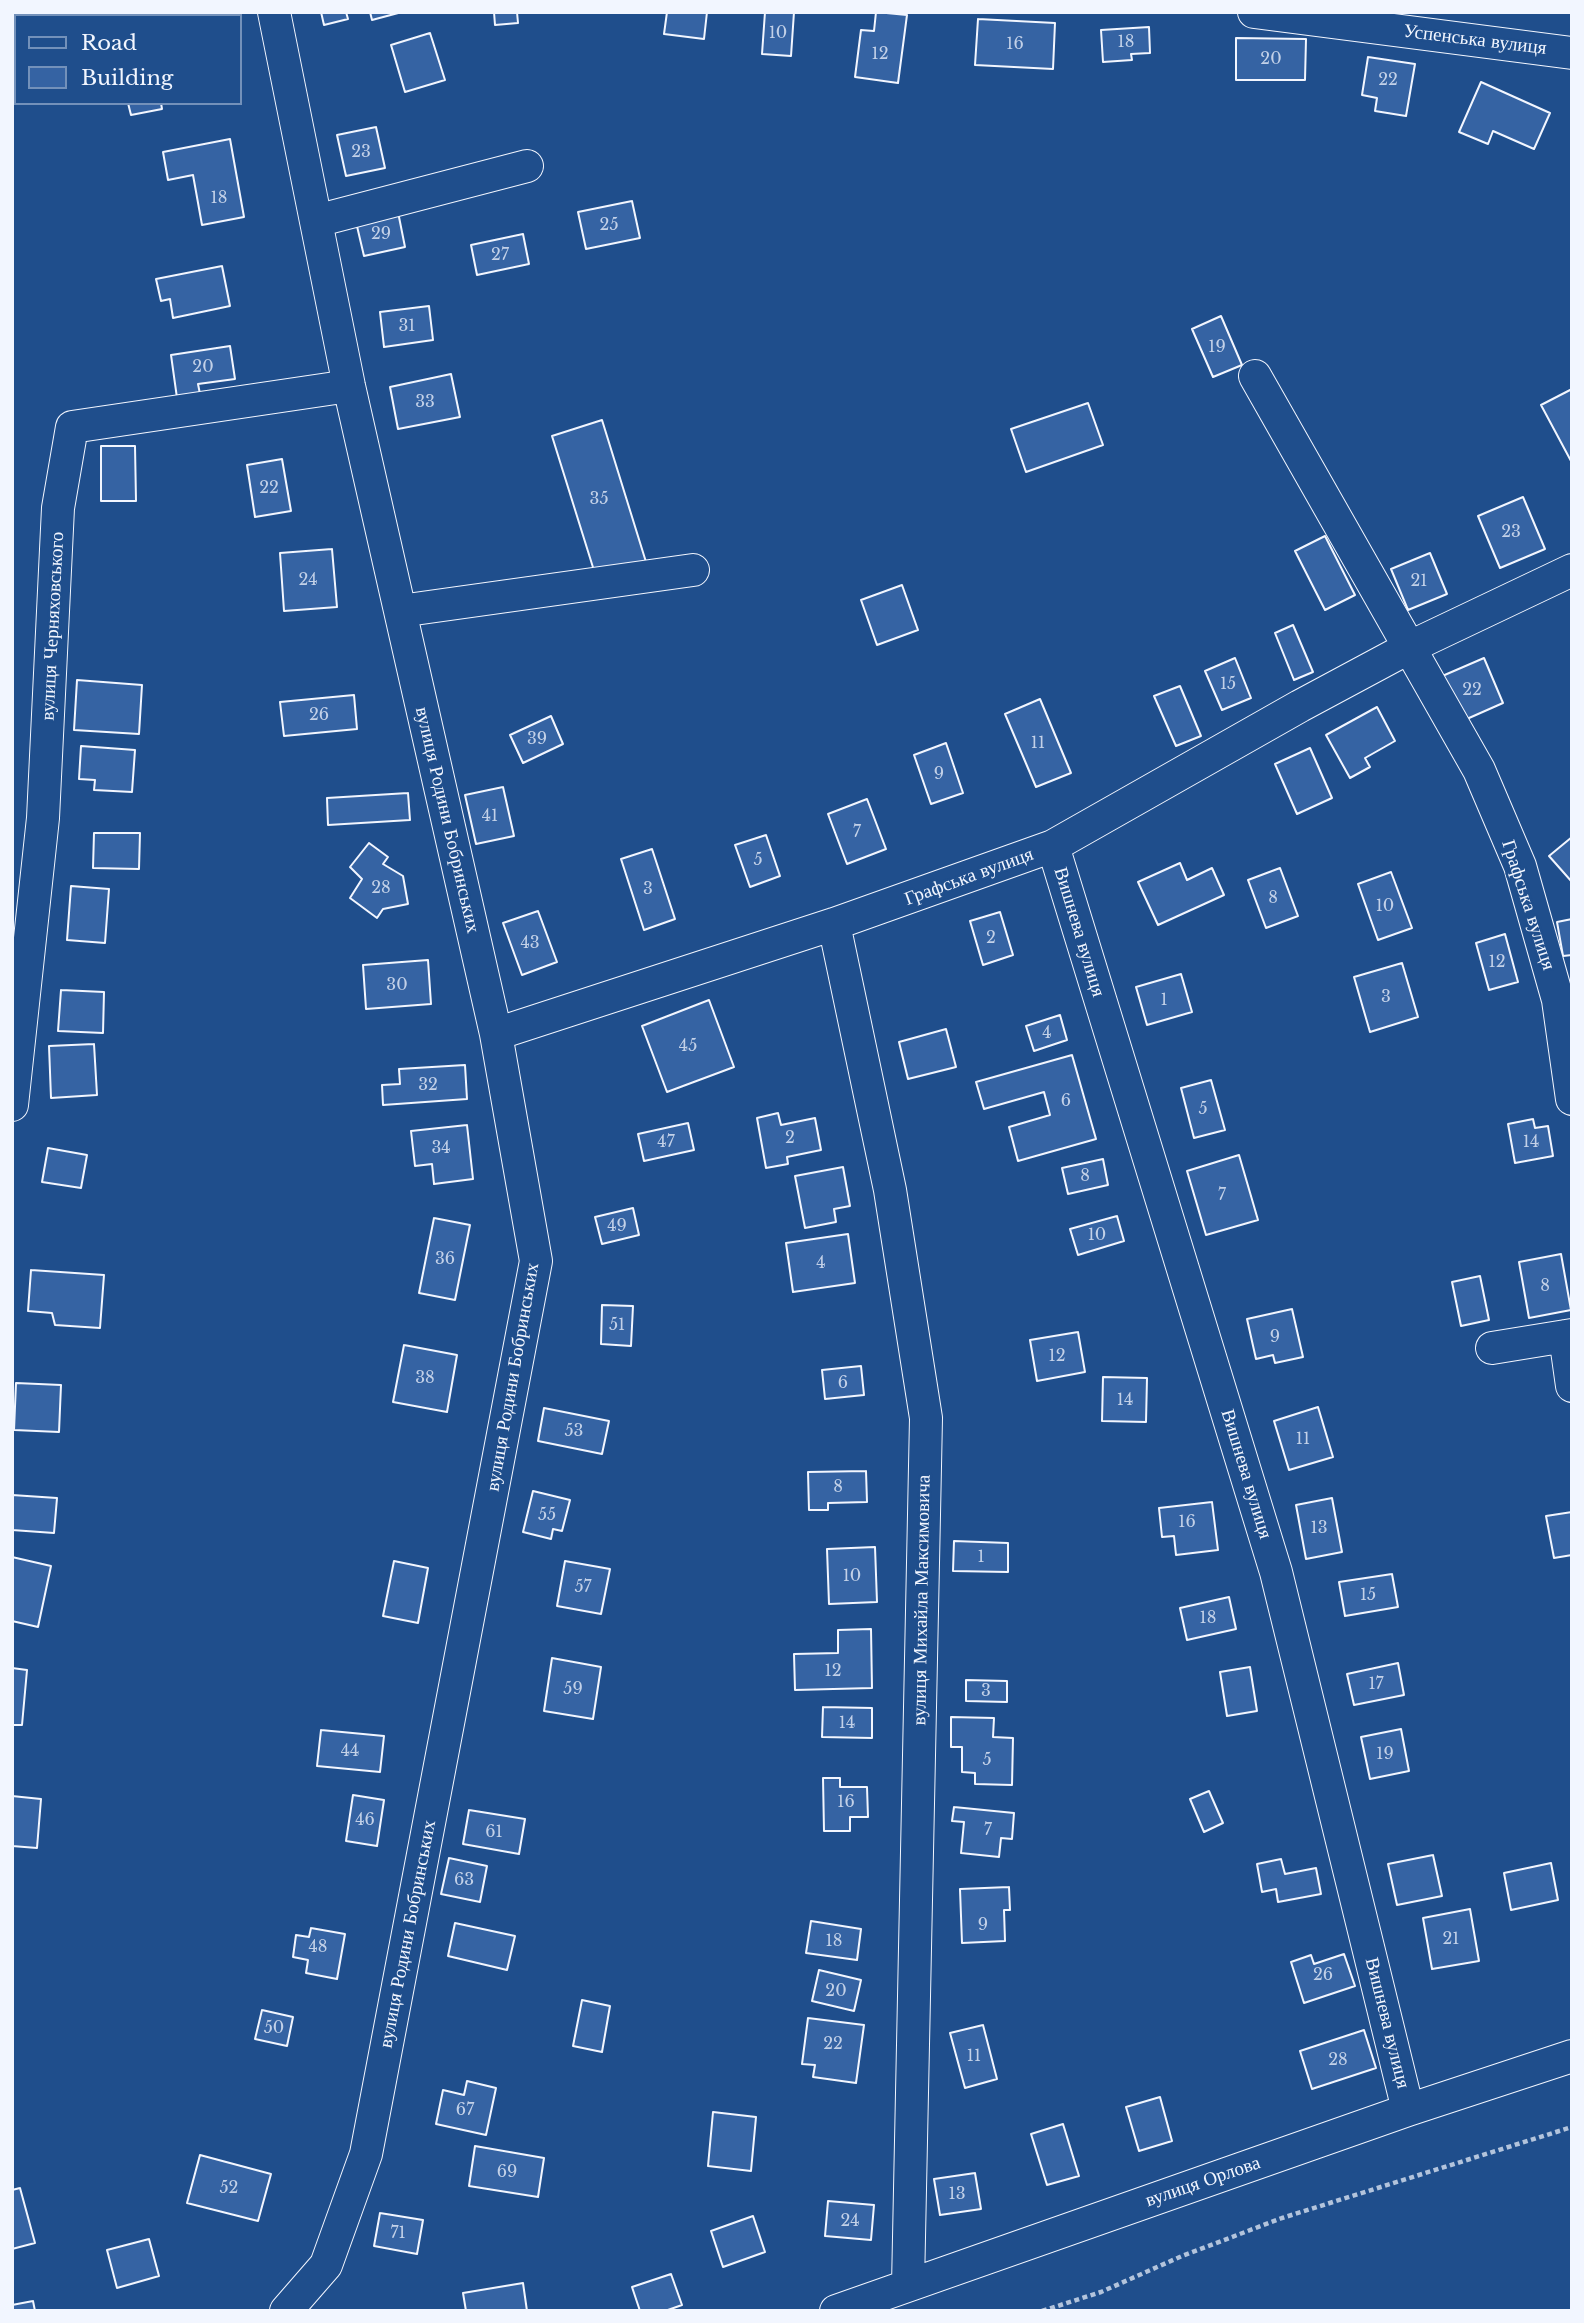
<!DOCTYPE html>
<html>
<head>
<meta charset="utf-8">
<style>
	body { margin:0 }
	#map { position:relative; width:1584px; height:2323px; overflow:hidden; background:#1f4e8c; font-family:"Libre Baskerville",serif }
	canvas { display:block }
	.frame { position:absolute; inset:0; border:14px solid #f2f6ff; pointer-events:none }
	.legend { position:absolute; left:14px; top:14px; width:228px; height:91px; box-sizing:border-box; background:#1f4e8c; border:2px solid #7391ba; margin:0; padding:9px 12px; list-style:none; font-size:21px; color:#f2f6ff }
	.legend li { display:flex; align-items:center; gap:14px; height:35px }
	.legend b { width:35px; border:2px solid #7391ba }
</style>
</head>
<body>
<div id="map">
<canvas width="1584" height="2323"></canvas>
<div class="frame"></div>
<ul class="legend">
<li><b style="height:9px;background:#1f4e8c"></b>Road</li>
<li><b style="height:19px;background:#3563a3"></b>Building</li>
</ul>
</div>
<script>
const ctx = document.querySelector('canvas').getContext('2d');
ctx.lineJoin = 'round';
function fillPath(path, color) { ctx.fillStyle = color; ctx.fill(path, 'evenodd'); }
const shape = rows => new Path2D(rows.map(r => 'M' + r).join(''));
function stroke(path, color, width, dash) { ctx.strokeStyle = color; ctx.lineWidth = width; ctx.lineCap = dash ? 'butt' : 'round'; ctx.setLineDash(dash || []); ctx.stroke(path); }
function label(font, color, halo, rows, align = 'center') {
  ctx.font = font + ' "Libre Baskerville",serif'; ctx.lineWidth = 5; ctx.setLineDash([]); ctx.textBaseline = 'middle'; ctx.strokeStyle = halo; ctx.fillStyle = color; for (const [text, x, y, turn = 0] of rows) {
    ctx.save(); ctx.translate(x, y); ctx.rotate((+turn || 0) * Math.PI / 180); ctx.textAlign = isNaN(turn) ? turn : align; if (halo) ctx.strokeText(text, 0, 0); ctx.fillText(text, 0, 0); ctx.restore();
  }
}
const building = shape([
	[114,12,162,12,163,16,115,16,114,12],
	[321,12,346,12,348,19,324,25,321,12],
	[370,12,402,12,372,20,370,12],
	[494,12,517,12,518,23,495,25,494,12],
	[667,12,707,12,704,39,664,34,667,12],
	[765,12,794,12,791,56,762,54,765,12],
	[876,12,907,15,898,83,855,77,861,30,874,31,876,12],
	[978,19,1055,23,1053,69,975,65,978,19],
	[1149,27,1150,53,1131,54,1132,60,1103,62,1101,30,1149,27],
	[430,33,445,80,405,92,391,45,430,33],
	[1236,38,1306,39,1305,80,1236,80,1236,38],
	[1368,57,1415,64,1406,116,1375,111,1377,98,1362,95,1368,57],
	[1481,82,1550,113,1534,149,1493,131,1488,144,1459,132,1481,82],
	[128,103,161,103,162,109,131,115,128,103],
	[376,127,385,168,346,176,337,135,376,127],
	[230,139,244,217,202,225,193,175,168,180,163,152,230,139],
	[632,201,640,238,586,249,578,212,632,201],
	[398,212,405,247,364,256,356,222,398,212],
	[523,234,529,264,477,275,471,245,523,234],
	[222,266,230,306,173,318,170,299,161,301,156,279,222,266],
	[429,306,433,340,384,347,380,312,429,306],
	[1221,316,1242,365,1213,377,1192,329,1221,316],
	[230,346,235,379,198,384,200,394,177,398,171,355,230,346],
	[451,374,460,417,398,429,390,387,451,374],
	[1572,389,1572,461,1571,461,1541,405,1572,389],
	[1088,403,1103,445,1026,472,1011,429,1088,403],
	[602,420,646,562,596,577,552,436,602,420],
	[101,446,135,446,136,501,101,501,101,446],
	[282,459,291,511,255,517,247,465,282,459],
	[1523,497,1545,549,1500,568,1478,516,1523,497],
	[1325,536,1355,595,1325,610,1295,551,1325,536],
	[332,549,337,607,284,611,280,553,332,549],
	[1430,553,1447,594,1408,610,1391,569,1430,553],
	[902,585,918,630,877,645,861,600,902,585],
	[1293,625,1313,672,1294,680,1275,633,1293,625],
	[1235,658,1251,698,1222,710,1205,671,1235,658],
	[1484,658,1503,703,1460,722,1440,677,1484,658],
	[77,680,142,685,139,734,74,730,77,680],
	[1180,686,1201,736,1176,746,1154,696,1180,686],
	[354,695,357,729,284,736,280,702,354,695],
	[1040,699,1071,773,1036,787,1005,714,1040,699],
	[1377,707,1395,741,1365,758,1370,767,1350,778,1326,735,1377,707],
	[551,716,563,744,523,763,510,735,551,716],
	[946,743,963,793,931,804,914,755,946,743],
	[81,746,135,750,132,792,94,790,95,780,79,779,81,746],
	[1310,748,1332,798,1297,814,1275,764,1310,748],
	[503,787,514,836,476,844,465,795,503,787],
	[408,793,410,820,328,825,327,798,408,793],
	[867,799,886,849,847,864,828,814,867,799],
	[94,833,140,833,139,869,93,868,94,833],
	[766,835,780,876,750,887,735,845,766,835],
	[1572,837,1572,882,1549,856,1572,837],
	[369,843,388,857,383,864,403,876,408,904,383,909,377,918,350,898,362,879,350,867,369,843],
	[652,849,675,919,644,930,621,859,652,849],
	[1180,863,1187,880,1212,868,1224,895,1158,925,1138,882,1180,863],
	[1280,868,1298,916,1266,928,1248,880,1280,868],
	[1391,872,1412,928,1378,940,1358,884,1391,872],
	[71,886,109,889,105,943,67,940,71,886],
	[538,911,557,962,522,975,503,923,538,911],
	[1000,912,1013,955,983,965,970,921,1000,912],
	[1572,919,1572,955,1563,956,1557,922,1572,919],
	[1505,934,1518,982,1489,990,1476,943,1505,934],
	[428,960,431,1004,366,1009,363,965,428,960],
	[1402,963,1418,1017,1370,1032,1354,977,1402,963],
	[1181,974,1192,1012,1147,1025,1136,987,1181,974],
	[61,990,104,992,103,1033,58,1031,61,990],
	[709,1000,734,1067,667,1092,642,1026,709,1000],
	[1060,1015,1067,1040,1034,1051,1026,1026,1060,1015],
	[946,1029,956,1067,908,1079,899,1042,946,1029],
	[94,1044,97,1095,51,1098,49,1046,94,1044],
	[1072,1055,1096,1139,1018,1161,1009,1127,1050,1115,1044,1092,984,1109,976,1082,1072,1055],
	[465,1065,467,1099,383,1105,382,1085,400,1084,399,1069,465,1065],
	[1211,1080,1225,1130,1194,1138,1181,1088,1211,1080],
	[778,1113,781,1125,815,1118,821,1150,787,1157,788,1164,766,1168,757,1118,778,1113],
	[1533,1119,1535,1128,1548,1126,1553,1156,1515,1163,1508,1124,1533,1119],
	[688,1123,694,1150,644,1161,638,1134,688,1123],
	[467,1125,473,1179,434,1184,432,1164,415,1166,411,1131,467,1125],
	[48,1148,87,1155,81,1188,42,1182,48,1148],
	[1239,1155,1258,1220,1206,1235,1187,1171,1239,1155],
	[1103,1159,1108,1185,1068,1194,1062,1168,1103,1159],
	[843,1167,850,1206,834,1209,836,1222,805,1228,795,1176,843,1167],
	[633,1208,639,1235,602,1244,595,1217,633,1208],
	[1117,1216,1124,1241,1078,1255,1070,1229,1117,1216],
	[434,1218,470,1225,455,1300,419,1293,434,1218],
	[848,1234,855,1283,793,1292,786,1243,848,1234],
	[1561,1254,1571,1310,1529,1318,1519,1262,1561,1254],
	[31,1270,104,1275,100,1328,55,1325,52,1313,28,1311,31,1270],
	[1480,1276,1489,1320,1461,1326,1452,1282,1480,1276],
	[602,1305,633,1306,631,1346,601,1344,602,1305],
	[1292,1309,1303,1357,1275,1363,1273,1355,1256,1359,1247,1319,1292,1309],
	[1078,1332,1085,1372,1037,1381,1030,1340,1078,1332],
	[404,1345,457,1355,447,1412,393,1402,404,1345],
	[861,1366,864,1395,825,1399,822,1370,861,1366],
	[1103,1377,1147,1378,1146,1422,1102,1421,1103,1377],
	[16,1383,61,1385,59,1432,14,1430,16,1383],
	[1318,1407,1333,1457,1289,1470,1274,1421,1318,1407],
	[544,1408,609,1421,602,1454,538,1441,544,1408],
	[866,1471,867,1502,828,1503,828,1510,809,1510,808,1472,866,1471],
	[533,1491,570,1500,562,1531,553,1529,551,1539,523,1532,533,1491],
	[12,1495,57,1498,54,1533,12,1530,12,1495],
	[1332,1498,1342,1552,1306,1559,1296,1505,1332,1498],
	[1212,1502,1218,1550,1176,1555,1174,1536,1162,1537,1159,1508,1212,1502],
	[1572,1512,1572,1555,1554,1558,1546,1516,1572,1512],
	[954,1541,1008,1543,1008,1572,953,1571,954,1541],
	[875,1547,877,1602,829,1604,827,1549,875,1547],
	[12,1557,51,1566,38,1627,12,1621,12,1557],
	[394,1561,428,1568,418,1623,383,1616,394,1561],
	[565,1561,610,1569,601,1614,557,1606,565,1561],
	[1392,1574,1398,1607,1345,1616,1339,1582,1392,1574],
	[1229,1597,1236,1629,1187,1640,1180,1608,1229,1597],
	[871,1629,872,1688,795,1690,794,1654,838,1653,838,1630,871,1629],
	[552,1658,601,1667,593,1719,544,1711,552,1658],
	[1398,1663,1404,1695,1354,1705,1347,1674,1398,1663],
	[1250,1667,1257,1711,1227,1716,1220,1672,1250,1667],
	[12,1668,27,1670,22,1725,12,1725,12,1668],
	[966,1680,1007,1681,1007,1702,966,1701,966,1680],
	[823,1707,872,1708,872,1738,822,1737,823,1707],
	[951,1717,994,1718,993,1737,1013,1738,1012,1785,975,1784,975,1773,962,1772,962,1747,951,1747,951,1717],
	[1401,1729,1409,1771,1370,1779,1361,1737,1401,1729],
	[321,1730,384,1736,380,1772,317,1766,321,1730],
	[823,1778,840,1778,840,1787,867,1787,868,1817,850,1817,850,1831,824,1831,823,1778],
	[1209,1791,1223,1823,1204,1832,1190,1799,1209,1791],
	[353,1795,384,1800,377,1846,346,1841,353,1795],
	[12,1796,41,1799,37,1848,12,1846,12,1796],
	[954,1807,1014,1813,1012,1839,1001,1838,999,1857,961,1853,964,1822,952,1821,954,1807],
	[469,1810,525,1819,519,1854,463,1844,469,1810],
	[1433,1855,1442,1896,1397,1905,1388,1864,1433,1855],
	[449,1858,487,1866,480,1902,441,1894,449,1858],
	[1281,1859,1285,1874,1316,1868,1321,1894,1278,1902,1276,1889,1262,1892,1257,1864,1281,1859],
	[1551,1863,1558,1900,1511,1910,1504,1873,1551,1863],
	[1009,1887,1010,1910,1004,1910,1005,1941,962,1943,960,1889,1009,1887],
	[1470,1909,1479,1961,1432,1969,1423,1918,1470,1909],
	[811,1921,861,1929,857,1960,806,1953,811,1921],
	[455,1923,515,1936,507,1970,448,1956,455,1923],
	[311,1928,345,1934,337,1979,306,1973,308,1960,293,1957,296,1935,309,1937,311,1928],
	[1344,1954,1355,1986,1304,2003,1291,1962,1311,1955,1314,1964,1344,1954],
	[819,1970,861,1980,854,2011,812,2001,819,1970],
	[582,2000,610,2006,602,2052,573,2046,582,2000],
	[262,2010,293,2017,287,2046,255,2039,262,2010],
	[808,2018,864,2025,856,2083,813,2077,815,2065,802,2064,808,2018],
	[983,2025,997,2079,965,2088,950,2033,983,2025],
	[1364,2030,1376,2068,1312,2089,1300,2051,1364,2030],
	[467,2081,496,2088,486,2135,436,2124,443,2090,464,2095,467,2081],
	[1160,2097,1172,2141,1139,2151,1126,2107,1160,2097],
	[713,2112,756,2117,751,2171,708,2166,713,2112],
	[1063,2124,1079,2176,1047,2185,1031,2134,1063,2124],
	[475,2146,544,2158,538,2197,469,2186,475,2146],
	[200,2155,271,2174,258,2221,187,2203,200,2155],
	[975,2173,981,2209,940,2215,934,2179,975,2173],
	[20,2188,35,2243,12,2249,12,2190,20,2188],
	[828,2201,874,2205,871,2240,825,2236,828,2201],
	[380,2213,423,2220,417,2254,374,2246,380,2213],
	[753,2216,765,2252,723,2267,711,2231,753,2216],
	[149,2239,159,2276,117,2288,107,2250,149,2239],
	[671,2274,682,2305,665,2311,640,2311,632,2287,671,2274],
	[523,2283,527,2311,466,2311,463,2293,523,2283],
	[33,2301,35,2311,12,2311,12,2305,33,2301]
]);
const path = shape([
	[1042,2311,1101,2292,1182,2256,1282,2218,1572,2127]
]);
const minor = shape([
	[274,12,349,386,496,1034,536,1261,366,2154,326,2265,286,2311],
	[1254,12,1572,53],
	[316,221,527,166],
	[1255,376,1479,770,1520,866,1558,1000,1572,1099],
	[400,611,693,570],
	[1053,846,1276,1572,1408,2110],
	[834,924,890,1190,926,1418,908,2285],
	[496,1034,834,924,1053,846,1300,706,1410,647,1572,570],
	[12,1105,43,818,58,508,72,427,349,386],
	[1565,1336,1572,1386],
	[1492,1348,1572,1335],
	[836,2311,1408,2110,1572,2056]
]);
const numberNames = [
	["10",778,33],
	["18",1126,42],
	["16",1015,44],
	["12",880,54],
	["20",1271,59],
	["22",1388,80],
	["23",361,152],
	["18",219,198],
	["25",609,225],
	["29",381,234],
	["27",500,255],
	["31",407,326],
	["19",1217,347],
	["20",203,367],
	["33",425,402],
	["22",269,488],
	["35",599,499],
	["23",1511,532],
	["24",308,580],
	["21",1419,581],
	["15",1228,684],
	["22",1472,690],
	["26",319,715],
	["39",537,739],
	["11",1038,743],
	["9",939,774],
	["41",490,816],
	["7",857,832],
	["5",758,860],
	["28",381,888],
	["3",648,889],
	["8",1273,898],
	["10",1385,906],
	["2",991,938],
	["43",530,943],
	["12",1497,962],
	["30",397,985],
	["3",1386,997],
	["1",1164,1000],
	["4",1047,1033],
	["45",688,1046],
	["32",428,1085],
	["6",1066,1101],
	["5",1203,1109],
	["2",790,1138],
	["47",666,1142],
	["14",1531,1142],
	["34",441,1148],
	["8",1085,1176],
	["7",1222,1195],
	["49",617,1226],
	["10",1097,1235],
	["36",445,1259],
	["4",821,1263],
	["8",1545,1286],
	["51",617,1325],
	["9",1275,1337],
	["12",1057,1356],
	["38",425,1378],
	["6",843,1383],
	["14",1125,1400],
	["53",574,1431],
	["11",1303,1439],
	["8",838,1487],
	["55",547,1515],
	["16",1187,1522],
	["13",1319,1528],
	["1",981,1557],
	["10",852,1576],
	["57",583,1587],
	["15",1368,1595],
	["18",1208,1618],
	["12",833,1671],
	["17",1376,1684],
	["59",573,1689],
	["3",986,1691],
	["14",847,1723],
	["44",350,1751],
	["19",1385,1754],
	["5",987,1760],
	["16",846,1802],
	["46",365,1820],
	["7",988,1830],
	["61",494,1832],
	["63",464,1880],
	["9",983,1925],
	["21",1451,1939],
	["18",834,1941],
	["48",318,1947],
	["26",1323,1975],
	["20",836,1991],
	["50",274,2028],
	["22",833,2044],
	["11",974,2056],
	["28",1338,2060],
	["67",465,2110],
	["69",507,2172],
	["52",229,2188],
	["13",957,2194],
	["24",850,2221],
	["71",398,2233]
];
const streetNames = [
	["Успенська вулиця",1475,40,7],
	["вулиця Черняховського",53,626,-87],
	["вулиця Родини Бобринських",447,820,77],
	["Графська вулиця",969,877,-20],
	["Графська вулиця",1528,905,72],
	["Вишнева вулиця",1079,932,73],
	["вулиця Родини Бобринських",513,1377,-80],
	["Вишнева вулиця",1246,1474,73],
	["вулиця Михайла Максимовича",922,1600,-89],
	["вулиця Родини Бобринських",408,1934,-79],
	["Вишнева вулиця",1387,2023,76],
	["вулиця Орлова",1203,2182,-19]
];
fillPath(building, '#3563a3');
stroke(building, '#f2f6ff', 2);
stroke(minor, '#f2f6ff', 34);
stroke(path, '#b3c4dc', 4.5, [5, 3.5]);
stroke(minor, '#1f4e8c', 32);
label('16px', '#c3d1e8', null, numberNames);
label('19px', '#f2f6ff', '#1f4e8c', streetNames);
</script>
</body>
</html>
